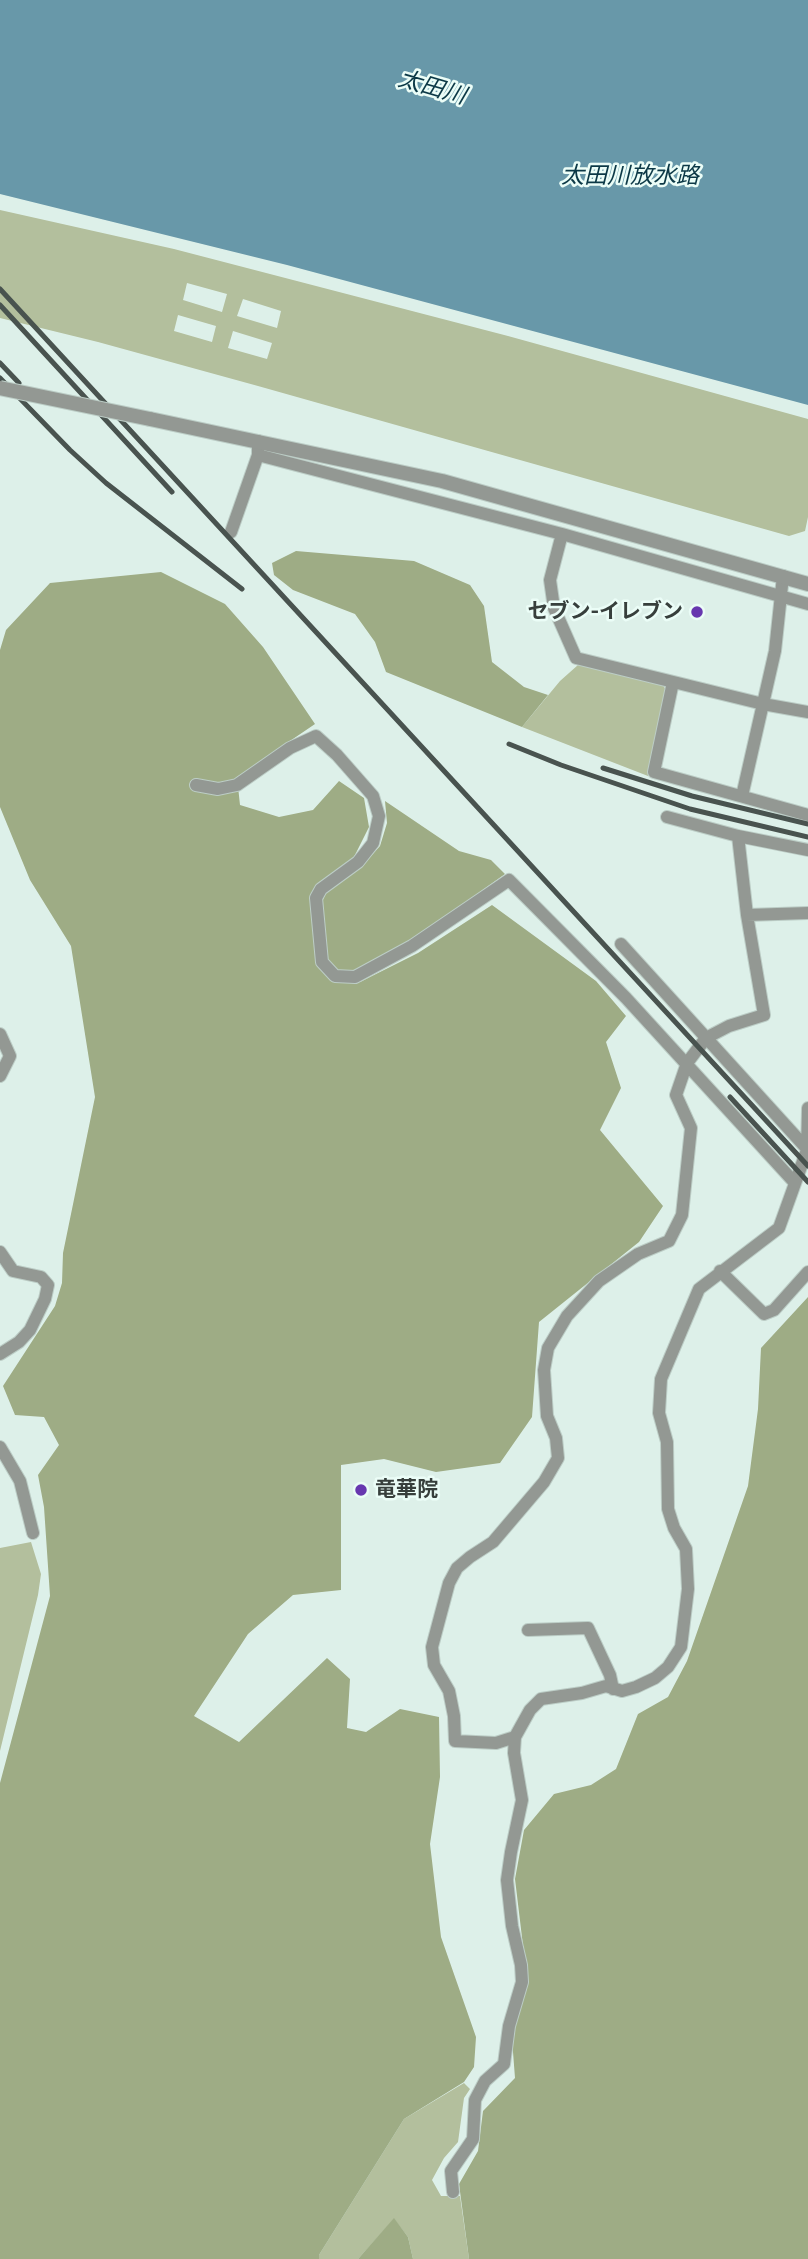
<!DOCTYPE html>
<html>
<head>
<meta charset="utf-8">
<style>
	body { margin:0 }
	canvas { display:block; background:#ddf0e9 }
</style>
</head>
<body>
<canvas width="808" height="2259"></canvas>
<script>
const ctx = document.querySelector('canvas').getContext('2d');
ctx.lineJoin = 'round';
function fillPath(path, color) { ctx.fillStyle = color; ctx.fill(path, 'evenodd'); }
const shape = rows => new Path2D(rows.map(r => 'M' + r).join(''));
function stroke(path, color, width, dash) { ctx.strokeStyle = color; ctx.lineWidth = width; ctx.lineCap = dash ? 'butt' : 'round'; ctx.setLineDash(dash || []); ctx.stroke(path); }
function label(font, color, halo, rows, align = 'center') {
  ctx.font = font + ' Figtree,"Noto Sans JP",sans-serif'; ctx.lineWidth = 5; ctx.setLineDash([]); ctx.textBaseline = 'middle'; ctx.strokeStyle = halo; ctx.fillStyle = color; for (const [text, x, y, turn = 0] of rows) {
    ctx.save(); ctx.translate(x, y); ctx.rotate((+turn || 0) * Math.PI / 180); ctx.textAlign = isNaN(turn) ? turn : align; if (halo) ctx.strokeText(text, 0, 0); ctx.fillText(text, 0, 0); ctx.restore();
  }
}
const green = shape([
	[0,210,174,249,508,336,808,419,808,517,805,531,789,536,258,386,98,342,0,318],
	[187,283,227,294,222,312,183,300],
	[243,299,281,311,277,328,237,316],
	[178,315,216,326,212,342,174,331],
	[233,331,272,343,267,359,228,348],
	[578,665,663,685,667,692,648,776,522,727,560,681],
	[31,1542,41,1574,38,1595,0,1751,0,1548],
	[464,2083,470,2089,464,2098,458,2142,444,2158,432,2180,441,2196,460,2196,469,2259,413,2259,408,2237,394,2219,358,2259,319,2259,319,2255,404,2119]
]);
const forest = shape([
	[296,551,414,561,470,585,484,606,492,662,524,687,548,695,522,727,386,672,375,642,355,614,293,590,274,575,272,563],
	[161,572,225,604,263,647,315,724,237,777,240,805,279,817,313,810,339,781,364,798,369,827,353,859,323,881,317,964,334,978,360,982,418,953,492,905,596,981,626,1016,606,1042,621,1088,600,1130,663,1206,639,1242,539,1322,532,1417,500,1463,436,1472,384,1459,341,1465,341,1590,293,1595,248,1634,194,1716,239,1742,327,1658,350,1679,347,1728,366,1732,400,1709,439,1717,440,1777,430,1844,441,1937,476,2037,474,2067,464,2082,404,2119,319,2255,319,2259,0,2259,0,1783,50,1596,44,1507,38,1475,59,1445,44,1417,15,1415,3,1386,55,1306,62,1283,63,1253,95,1097,71,946,30,880,0,807,0,650,6,630,50,583],
	[385,801,459,851,491,860,505,874,413,940,354,972,337,971,328,960,322,902,326,893,361,867,380,846,387,823],
	[808,1297,808,2259,469,2259,459,2184,478,2151,483,2111,515,2078,512,2039,527,1979,515,1879,524,1830,554,1794,591,1785,616,1769,638,1714,668,1697,687,1661,748,1486,758,1409,761,1348],
	[394,2218,408,2237,413,2259,358,2259]
]);
const water = shape([
	[0,0,808,0,808,405,287,265,0,194]
]);
const minor = shape([
	[258,441,258,455,562,534,808,604],
	[231,532,258,455],
	[562,534,550,580,554,608,576,658,763,704,808,712],
	[673,682,654,772,808,815],
	[196,785,218,789,237,785,290,748,316,736,337,755,373,796,379,816,373,843,358,862,321,889,316,898,322,962,335,976,355,977,412,946,509,880,626,998,795,1183],
	[742,796,775,651,783,576],
	[667,817,738,836,808,850],
	[747,915,808,913],
	[621,944,808,1150],
	[0,1034,10,1056,0,1076],
	[0,1252,13,1271,41,1277,48,1285,45,1299,30,1330,19,1342,0,1354],
	[720,1271,764,1314,774,1310,808,1272],
	[0,1447,20,1481,33,1533],
	[528,1630,588,1628,610,1675,613,1689],
	[515,1737,496,1743,455,1741,454,1716,449,1691,434,1665,432,1647,449,1583,457,1568,470,1557,493,1542,544,1482,558,1458,556,1438,547,1416,544,1370,548,1348,567,1316,599,1281,638,1254,669,1241,682,1215,691,1128,676,1095,687,1063,706,1038,729,1026,764,1015,747,915,738,836],
	[453,2192,451,2171,473,2139,475,2100,485,2081,504,2064,509,2026,522,1982,521,1965,512,1926,507,1880,511,1852,522,1800,514,1753,515,1737,530,1710,541,1699,582,1693,606,1686,622,1691,636,1687,655,1678,668,1667,681,1647,688,1589,686,1549,674,1528,668,1509,667,1442,659,1413,661,1379,699,1289,779,1228,807,1150,808,1108]
]);
const tertiary = shape([
	[150,419,442,481,808,584]
]);
const rail = shape([
	[0,289,808,1166],
	[0,305,172,492],
	[0,363,19,383],
	[0,378,70,450,106,483,242,589],
	[509,744,561,765,690,809,808,837],
	[603,768,692,796,808,824],
	[730,1097,808,1182]
]);
const tertiaryBridge = shape([
	[0,388,150,419]
]);
const markers = [
	[697,612,7,"#6737af"],
	[361,1490,7,"#6737af"]
];
const poiNames = [
	["セブン-イレブン",683,612],
	["竜華院",375,1490,"left"]
];
const waterNames = [
	["太田川",432,88,16],
	["太田川放水路",630,176]
];
fillPath(green, '#b3bf9d');
fillPath(forest, '#9eac85');
fillPath(water, '#6898a9');
stroke(minor, '#bccdc6', 14);
stroke(tertiary, '#bccdc6', 16);
stroke(minor, '#939893', 12);
stroke(tertiary, '#939893', 14);
stroke(rail, '#49534f', 5);
stroke(tertiaryBridge, '#bccdc6', 16, []);
stroke(tertiaryBridge, '#939893', 14);
for (const [x, y, r, color] of markers) { const dot = new Path2D(); dot.arc(x, y, r, 0, 2 * Math.PI); ctx.fillStyle = color; ctx.fill(dot); stroke(dot, '#ebfdf7', 2.5); }
label('bold 21px', '#373f3c', '#ebfdf7', poiNames, 'right');
label('italic 23px', '#0b3846', '#ebfdf7', waterNames);
</script>
</body>
</html>
